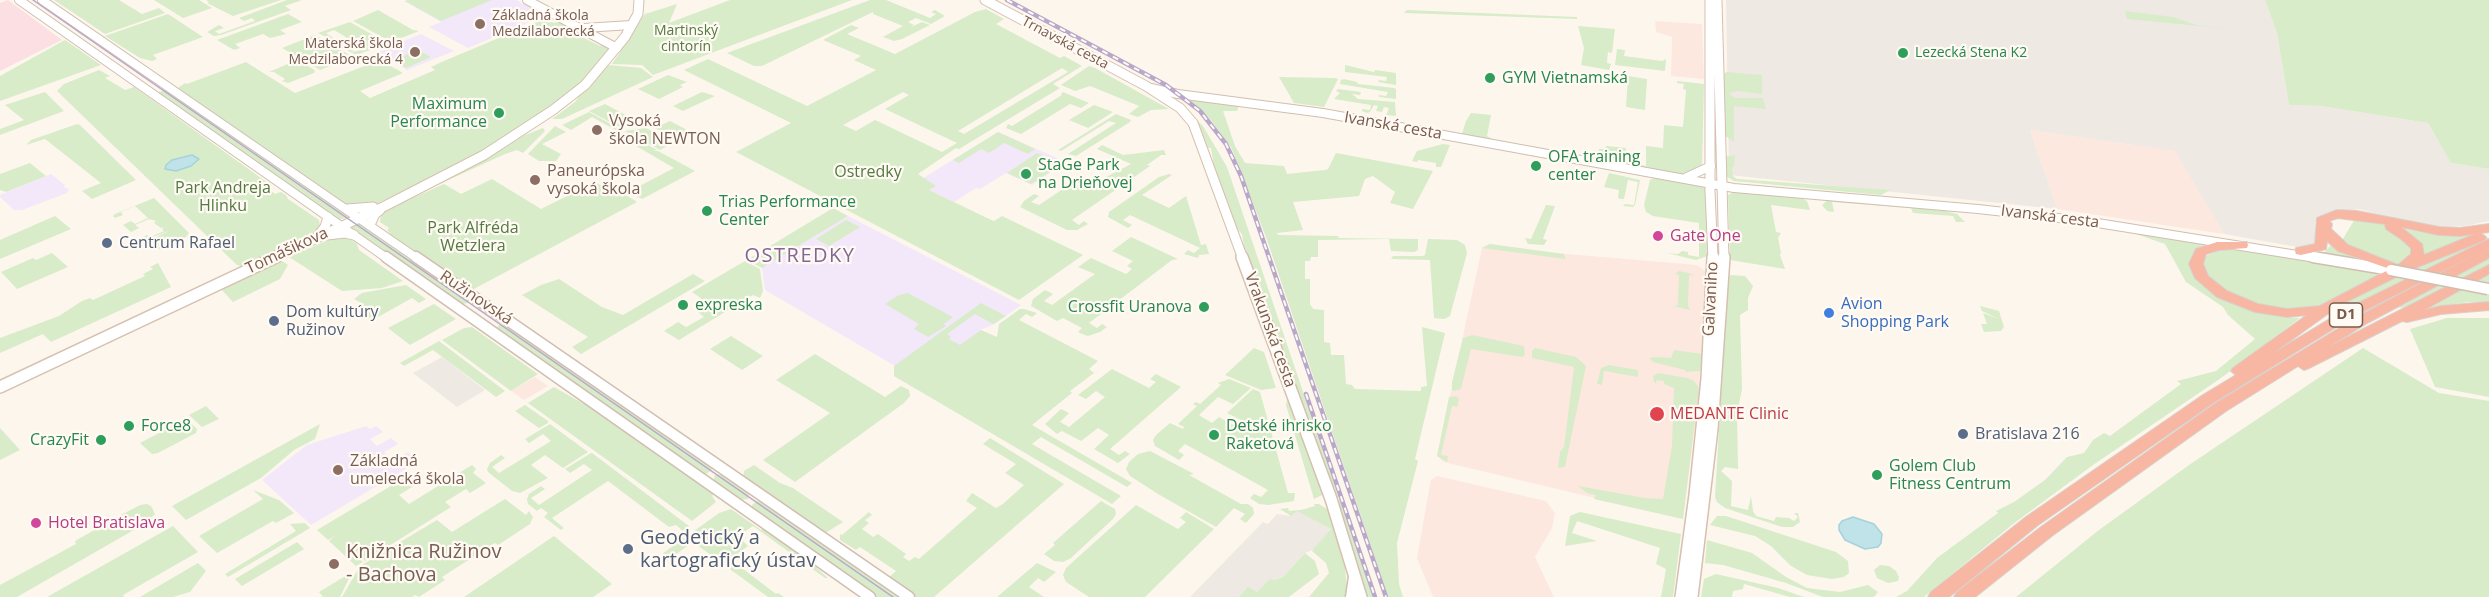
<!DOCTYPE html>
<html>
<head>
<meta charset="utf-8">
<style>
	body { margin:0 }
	canvas { display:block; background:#fdf6ec }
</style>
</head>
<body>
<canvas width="2489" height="597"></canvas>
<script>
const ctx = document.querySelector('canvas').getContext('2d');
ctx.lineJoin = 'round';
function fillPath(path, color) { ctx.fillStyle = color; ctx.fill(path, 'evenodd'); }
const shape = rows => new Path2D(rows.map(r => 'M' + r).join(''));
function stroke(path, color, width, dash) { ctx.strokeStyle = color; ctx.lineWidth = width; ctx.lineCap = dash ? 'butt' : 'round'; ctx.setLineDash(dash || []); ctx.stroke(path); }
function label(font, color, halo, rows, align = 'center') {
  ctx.font = font + ' "Open Sans",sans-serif'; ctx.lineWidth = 4.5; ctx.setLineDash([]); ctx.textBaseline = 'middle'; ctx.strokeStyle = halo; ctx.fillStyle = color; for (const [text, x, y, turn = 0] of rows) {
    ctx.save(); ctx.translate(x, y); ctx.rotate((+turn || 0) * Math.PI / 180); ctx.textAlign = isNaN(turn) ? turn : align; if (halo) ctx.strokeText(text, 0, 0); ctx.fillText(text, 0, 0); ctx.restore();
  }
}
const commercial = shape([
	[1655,21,1702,24,1704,79,1671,76,1672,37,1656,32],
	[2030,130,2176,151,2224,234,2057,209],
	[1490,244,1520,250,1697,265,1706,272,1702,368,1683,519,1444,462,1437,456,1482,248],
	[535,377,548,386,524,400,511,391],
	[1437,476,1546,501,1555,513,1552,528,1535,557,1554,597,1433,597,1417,558,1430,484,1431,480]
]);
const industrial = shape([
	[1726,0,2265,0,2277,33,2289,105,2321,106,2428,123,2451,163,2489,169,2489,221,2465,226,2442,227,2412,223,2359,209,2331,212,2318,217,2315,222,2317,239,2313,246,2297,247,2224,234,2175,151,2030,130,2057,209,1729,175],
	[442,357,485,390,457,407,413,373],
	[1297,510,1331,529,1315,549,1305,553,1283,577,1273,580,1252,597,1190,597,1263,522,1268,524,1277,514,1291,516]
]);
const education = shape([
	[407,0,516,0,546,15,468,48,429,27,441,22,404,1],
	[421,34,454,51,407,70,377,52],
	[998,132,1066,162,1032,185,1006,173,980,189,976,188,954,202,915,183],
	[51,174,65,185,63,187,69,189,67,193,22,210,14,210,0,197,0,195],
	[848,216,1021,305,995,324,980,330,1039,362,917,390,894,376,895,366,765,290,762,268],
	[366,426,370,429,376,426,383,432,370,439,377,446,391,438,398,444,384,452,393,461,408,452,419,461,311,525,262,480,307,445]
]);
const medical = shape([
	[8,0,62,40,0,71,0,3]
]);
const green = shape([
	[54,0,119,0,142,14,159,8,165,13,105,34],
	[154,0,199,0,212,8,183,18],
	[206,0,281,0,233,16,207,3,209,2],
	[287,0,302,0,285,6,291,10,221,35,214,36,207,32,219,25,224,28,215,31,219,34,255,21,252,18,244,21,239,18],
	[408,0,492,0,441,21,405,1],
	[730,0,852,0,653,75,642,65,612,64,645,14,677,4,669,23],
	[870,0,886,0,930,18,936,14,931,12,935,10,945,16,931,24,916,18,908,22,914,25,909,28,922,22,930,25,902,39,894,41,883,37,903,26,873,14,873,12,762,66,754,66,727,53],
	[2265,0,2489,0,2489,169,2451,163,2428,123,2321,106,2289,105,2277,33],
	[986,9,1004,19,996,24,1060,58,1064,56,1082,66,1053,84,1060,88,959,149,956,148,918,174,936,186,929,190,987,218,994,221,1002,216,1083,255,1019,300,736,152,791,123,684,70,708,59,807,106,876,70,854,60,861,56,823,40,851,25,859,28,847,34,895,54,975,12],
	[1062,68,1068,72,964,134,958,131],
	[903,92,909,95,885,109,957,143,942,152,875,120,856,131,843,125],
	[378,10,413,30,419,31,391,42,353,21],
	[1407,10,1577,17,1577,19,1404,13],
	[2125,11,2173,17,2196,25,2230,29,2127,19],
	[168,14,203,37,153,55,157,59,152,61,140,58,105,36],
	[288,14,302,22,280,30,286,34,270,38,263,34,235,44,240,48,234,50,217,40],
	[544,19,554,23,560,21,580,33,576,34,600,46,604,44,612,47,591,73,554,106,496,146,372,206,350,207,178,88,185,83,187,84,246,62,295,93,380,60,403,73,360,91,370,98,435,70,431,67,444,61],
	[350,22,387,43,387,44,356,55,331,41,336,39,354,50,352,52,366,49,334,30,326,33,335,39,332,40,318,33],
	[1578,26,1615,29,1612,53,1608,52,1607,63,1611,64,1609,70,1581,65,1584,48],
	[315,35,351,56,351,58,320,70,282,48],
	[65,40,101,65,0,101,0,76],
	[1617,49,1625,50,1624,56,1662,61,1666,59,1665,71,1615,65],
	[418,50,431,57,406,68,393,60],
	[297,60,315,70,314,73,288,83,282,81,285,79,274,72,269,72],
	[609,65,641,68,653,77,562,119,552,119,575,102,578,98,577,97],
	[1345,65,1374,72,1375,70,1396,73,1396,85,1378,82,1379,80,1386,81,1387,77,1345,72],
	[1089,66,1095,68,1169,109,1151,110,1138,117,1129,114,1139,106,1090,86,1075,91,1061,85],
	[99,70,110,76,105,78,125,90,134,87,268,183,260,186,267,191,270,190,275,194,281,192,286,195,288,199,319,220,320,226,312,234,241,266,237,265,57,91,64,84],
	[1727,72,1762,75,1762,94,1737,91,1730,93,1730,95,1736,98,1763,98,1766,109,1734,106,1734,142,1724,135,1723,74],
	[668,75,687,82,680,85,683,87,659,99,638,89],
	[1628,76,1647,79,1645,110,1626,107],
	[1279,77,1335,78,1338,79,1324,107,1294,103],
	[1344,79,1357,82,1358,84,1394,88,1396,89,1396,99,1379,97,1379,95,1386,96,1388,92,1340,84,1341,80],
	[1677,81,1704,84,1702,167,1690,174,1676,174,1597,160,1599,149,1605,149,1606,146,1626,148,1626,157,1629,160,1641,162,1641,165,1646,166,1646,146,1663,148,1664,125,1683,127,1686,90,1683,89,1684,84,1677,83],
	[167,89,348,215,348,217,338,220,157,93],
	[1338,89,1361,92,1360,95,1352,94,1358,99,1395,102,1396,116,1386,115,1389,108,1384,107,1382,112,1376,111,1378,106,1374,105,1370,112,1367,113,1362,111,1362,109,1370,110,1371,105,1334,99,1340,93,1336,91],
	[45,92,64,111,0,135,0,129,24,120,5,105],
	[702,92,715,96,683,111,673,106],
	[1063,92,1089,103,1081,108,1070,104,1021,134,1006,128,1008,124,1012,126,1062,95,1061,94],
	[1172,97,1203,126,1227,167,1339,498,1335,499,1244,247,1242,234,1237,229,1214,166,1211,148,1208,148,1197,120],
	[1186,97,1239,105,1237,111,1223,111,1235,146,1245,163,1284,166,1287,174,1325,170,1328,169,1336,153,1433,171,1413,209,1390,203,1395,192,1373,176,1365,179,1359,196,1293,202,1303,230,1277,233,1278,235,1338,236,1339,238,1418,239,1418,250,1414,252,1391,251,1389,239,1318,240,1318,257,1311,257,1310,261,1305,261,1305,279,1310,279,1310,304,1313,309,1324,310,1324,342,1330,343,1331,355,1344,355,1346,384,1352,385,1355,389,1421,391,1421,387,1427,386,1422,327,1445,333,1415,459,1418,461,1397,543,1399,584,1403,597,1388,597,1266,237,1231,147,1210,119],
	[605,104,635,120,623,129,589,111],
	[1094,105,1113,112,1088,128,1069,120],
	[589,112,622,130,619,132,592,117,571,130,562,125],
	[1471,113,1491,115,1487,136,1492,139,1559,152,1557,153,1465,137,1462,134,1466,121],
	[1116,114,1131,120,1130,122,1076,156,1068,154,1116,123,1109,121,1061,151,1058,150],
	[670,121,693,133,678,140,655,128],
	[77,124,80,125,136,180,92,199,82,191,101,183,45,139,26,145,31,140],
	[555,126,566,132,542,144,561,154,556,161,539,161,528,154],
	[543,128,545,131,523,153,517,150,505,154,407,199,493,155,523,136],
	[646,128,674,142,660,150,625,131],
	[624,132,657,150,652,151,658,151,695,171,642,199,636,196,638,194,632,190,674,168,619,136],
	[998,132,1035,149,1028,154,1004,143,989,153,981,149,959,163,953,160],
	[1443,144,1450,145,1441,167,1436,167,1436,163,1418,160,1417,162,1412,161,1417,151],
	[1102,145,1123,155,1164,150,1166,155,1161,155,1147,165,1150,166,1072,220,1079,225,1084,221,1088,224,1077,230,1067,230,1020,207,1024,201,1034,194,1039,196,1031,202,1039,205,1072,183,1085,188,1131,164,1097,149],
	[1037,153,1062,164,1031,184,1007,173],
	[1735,155,1734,167,1732,167,1733,176,1737,179,1890,190,1881,195,1734,181,1724,175,1724,157],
	[30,163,46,176,6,192,0,190,0,174],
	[1609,173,1640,180,1635,205,1633,207,1623,206,1625,204,1634,205,1638,182,1628,180,1624,199,1620,199,1618,198,1619,190,1604,187],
	[1169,174,1172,175,1142,195,1169,208,1186,196,1201,245,1206,244,1209,254,1199,255,1198,258,1184,254,1188,250,1194,253,1200,248,1130,215,1123,220,1132,225,1128,228,1108,217,1109,212,1159,177],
	[1656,177,1706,188,1707,256,1696,260,1667,253,1678,254,1682,251,1688,252,1688,255,1699,257,1699,223,1653,216,1646,212,1644,205,1650,180],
	[492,179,541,209,595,182,622,197,626,195,637,202,470,291,392,236,387,230,389,228,380,222,381,213,385,210,444,184,461,194],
	[1736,191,1800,197,1807,201,1810,210,1771,205,1776,232,1781,233,1778,238,1781,253,1780,255,1785,269,1730,260,1728,195],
	[154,198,189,233,186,237,159,249,149,241,165,236,154,238,171,230,142,241,139,239,147,235,150,237,164,231,162,229,164,227,161,228,154,223,156,221,149,219,135,225,139,228,131,232,123,225,131,221,135,224,148,218,135,206,121,212,123,215,115,218,113,216,115,214],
	[1828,200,1945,211,1957,214,1965,222,1956,222,1953,216,1913,213,1911,208,1832,202,1834,212,1827,211,1822,205],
	[1546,205,1555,206,1543,239,1547,240,1544,245,1528,244,1525,238,1531,239],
	[833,208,848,216,762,268,747,260],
	[55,216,71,229,0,259,0,240],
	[2355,219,2420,232,2442,235,2472,234,2489,238,2489,303,2469,302,2433,307,2314,309,2286,312,2262,307,2224,291,2203,270,2202,263,2204,257,2218,250,2240,249,2316,262,2330,246,2341,242],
	[846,220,860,227,829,246,816,239],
	[360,222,471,299,470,302,460,305,349,227],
	[2137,231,2210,243,2201,246,2193,254,2191,260,2193,269,2258,312,2281,317,2300,318,2221,378,2093,465,2013,524,1924,597,1896,597,1907,591,1937,558,1998,513,1996,511,2014,502,2045,480,2067,457,2084,453,2093,440,2104,433,2110,436,2181,384,2177,381,2216,371,2255,339,2228,315,2223,307,2186,282,2165,244,2133,233],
	[335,237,349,238,357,244,359,250,403,281,382,288,342,291,289,257],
	[1131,237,1178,259,1172,260,1089,323,1097,328,1102,324,1107,327,1100,332,1088,336,1082,334,1078,332,1082,328,1063,318,1057,321,1031,306,1033,299,1045,290,1053,294,1044,301,1052,305,1095,274,1078,267,1091,258,1126,274,1132,269,1127,266,1133,261,1112,251],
	[1428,239,1457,240,1465,245,1467,253,1450,316,1444,319,1434,318,1430,260,1391,259,1393,256,1423,256,1425,255],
	[1490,244,1564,254,1565,257,1565,259,1482,248],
	[52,253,68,267,17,289,1,272,33,258,36,260],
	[282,261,288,265,280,279,233,302,221,289],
	[745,261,760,269,763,291,760,298,753,295,679,340,664,331,678,322,686,327,704,317,697,311,709,304,692,292],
	[158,263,171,287,51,342,43,334,0,353,0,338,59,316,82,301,90,298,93,300,145,276,143,274,153,269,150,267],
	[1679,271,1689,273,1694,276,1689,275,1688,306,1690,310,1673,306,1678,305,1679,275,1675,274],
	[693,274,705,281,581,354,572,347,588,337,522,295,541,285,559,279,602,307,623,315],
	[1731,275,1745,276,1753,286,1748,298,1748,310,1740,315,1742,389,1737,414,1738,469,1725,467,1721,471,1732,481,1731,506,1748,510,1751,496,1753,511,1756,516,1774,521,1776,517,1789,518,1794,521,1798,517,1794,513,1798,513,1800,522,1793,527,1782,527,1725,508,1717,502,1715,497,1728,278],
	[406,285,426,299,419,303,412,298,371,321,360,313,361,303,354,299,362,293],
	[908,293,951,316,953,317,944,324,946,326,928,337,914,329,919,324,885,304,899,295],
	[981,303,1006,316,993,324,975,314,947,334,951,337,949,339,960,345,981,330,997,337,999,324,1020,309,1024,309,1037,313,1032,317,1026,314,1019,320,1098,361,1089,369,1094,373,1070,391,1072,393,1032,425,1132,483,1127,487,1041,437,1032,444,1121,496,1112,504,894,376,894,366],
	[434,304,456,319,410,345,388,328],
	[1980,306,1999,311,2004,327,2001,331,1984,332,1981,324,1987,324,1983,313,1999,319,1982,311],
	[2447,318,2489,318,2489,397,2435,387,2410,329],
	[499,325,507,325,711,466,712,470,706,474,700,473,496,329],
	[472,327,535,372,538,374,511,391,442,340,464,328],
	[1472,335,1524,346,1525,355,1522,357,1471,349,1461,389,1455,391,1452,390,1452,382,1463,338],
	[731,336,763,356,742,370,710,349],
	[439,341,505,391,496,397,433,350,404,366,400,363],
	[1254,348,1264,352,1276,388,1261,390,1225,375],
	[1535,348,1576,357,1586,366,1565,467,1558,468,1560,452,1564,447,1574,367,1532,358,1532,351],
	[2363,348,2439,393,2489,401,2489,597,2016,597,2099,530,2189,465],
	[1674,350,1703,354,1700,371,1686,372,1685,370,1653,362,1649,358,1655,357,1671,358],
	[815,354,885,397,901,386,909,390,910,396,904,403,795,482,763,460,830,413,776,380],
	[1609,365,1638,370,1638,377,1604,371,1602,385,1597,384,1601,368],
	[1112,369,1149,388,1156,382,1150,379,1156,374,1181,387,1110,449,1119,455,1125,451,1130,454,1118,463,1094,449,1109,435,1098,428,1081,441,1062,431,1057,434,1045,424,1061,409,1069,413,1060,422,1069,427,1105,397,1096,391,1086,399,1078,395],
	[1658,373,1687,378,1694,381,1699,388,1683,519,1594,499,1596,495,1587,493,1578,486,1645,498,1663,499,1672,446,1674,388,1664,384,1664,381,1657,380,1656,383,1654,382,1653,376],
	[1229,379,1251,388,1233,404,1218,397,1199,415,1212,423,1219,417,1235,426,1229,431,1231,433,1238,427,1247,432,1253,426,1227,413,1253,389,1260,392,1288,493,1295,493,1294,501,1268,505,1259,504,1250,498,1254,494,1261,497,1268,490,1185,444,1178,451,1184,455,1179,460,1155,446,1153,440,1156,435,1170,423,1183,429,1184,427,1178,424,1197,406,1193,404,1196,402,1200,404,1221,385,1218,383],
	[554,387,584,404,588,403,714,494,712,496,716,502,692,521,528,403],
	[1456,396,1459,399,1457,407,1452,406,1441,455,1448,456,1447,462,1437,456,1449,397],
	[1288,397,1324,494,1314,499,1286,405],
	[525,405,548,421,548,423,539,428,515,411],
	[206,406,219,419,202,427,189,415],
	[186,419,197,429,196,433,158,453,152,454,140,443],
	[320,424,315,439,294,450,261,478,186,520,172,506],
	[550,424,588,452,563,468,545,455,531,465,548,478,520,493,512,491,488,472,487,469,490,463,501,455,505,458,492,467,499,473,551,441,543,434,529,443,525,439],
	[0,428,20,450,0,460],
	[990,438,1064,484,934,597,916,597,888,578,896,571,860,547,856,550,840,540,840,534,842,535,869,512,872,515,865,520,869,523,862,529,873,537,878,534,906,554,903,557,909,561,915,557,919,559,977,508,966,501,972,493,996,508,1003,504,1024,485,1005,473,1016,464,983,444],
	[1150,451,1194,474,1189,475,1241,504,1248,504,1253,508,1254,514,1246,523,1240,519,1245,514,1234,508,1216,527,1158,494,1130,476,1126,469,1129,462,1138,454],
	[591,453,592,453,689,526,683,531,676,525,669,527,608,481,552,518,564,528,561,530,544,517,548,513,541,508,537,511,528,504,527,499,529,494,541,486,545,489,531,498,539,505,592,470,584,464,570,473,565,469],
	[472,465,476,469,473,473,486,483,470,493,466,489,445,502,451,507,365,561,363,559,361,560,363,562,356,566,329,541,335,536,328,540,317,530,406,477,415,485,399,495,409,504],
	[754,465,780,483,793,488,843,522,827,532,819,531,743,479,744,471],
	[724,474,750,492,748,499,738,500,713,482,715,475],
	[253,490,279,500,294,513,276,523,273,521,217,553,199,536,263,499],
	[505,499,526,515,529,511,533,517,530,524,498,545,495,543,442,577,445,580,419,597,415,595,412,597,342,597,360,566,437,520,452,532],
	[1340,500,1373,597,1367,597,1336,502],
	[757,501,764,502,902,597,877,597,752,509,752,505],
	[1101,501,1115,509,1116,514,1113,519,1071,558,1063,562,1054,561,1044,554,1055,545,1053,543],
	[147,504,151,506,155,514,146,523,17,597,0,597,0,585,76,544,75,541,121,515,140,505],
	[1314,504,1319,504,1330,511,1344,559,1348,597,1309,597,1329,573,1326,563,1312,551,1331,529,1297,511,1291,516,1280,509,1288,508,1289,511,1301,510,1315,506],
	[1136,505,1178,529,1186,522,1180,518,1186,512,1214,529,1145,597,1089,597,1066,582,1063,575,1066,568],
	[731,509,761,530,764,528,802,555,828,578,825,578,753,526,738,536,748,546,730,559,776,594,778,593,784,597,768,597,693,542,664,563,661,561,662,554,719,513],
	[1580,512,1681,534,1673,597,1661,597,1666,569,1656,564,1660,548,1577,521,1572,533,1597,541,1565,546,1570,516],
	[1717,516,1726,516,1836,552,1848,561,1849,573,1844,577,1832,579,1807,575,1791,566,1771,546,1755,536,1710,525],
	[305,523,310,528,228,577,225,574,296,531,290,524],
	[173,526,198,552,123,595,124,597,47,597],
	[554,536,612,584,593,597,464,597],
	[1707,540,1752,553,1786,577,1807,588,1840,592,1868,585,1878,592,1874,597,1823,597,1786,583,1723,565,1705,563],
	[297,542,304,549,242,586,235,579],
	[1305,553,1315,561,1319,574,1289,597,1239,597,1248,587,1257,592,1270,579,1274,580,1283,577],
	[198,563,206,571,190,592,173,597,140,597],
	[1037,563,1056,572,1044,582,1038,578,1029,587,1044,597,997,597],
	[1880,565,1889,566,1896,571,1899,577,1898,581,1888,583,1877,578,1874,570],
	[352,572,340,597,323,597,319,592],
	[1716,574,1778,588,1804,597,1790,597,1744,584,1743,589,1733,591,1732,597,1701,597,1704,579]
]);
const water = shape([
	[192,155,199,159,191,166,176,171,165,169,166,165,172,160,192,155],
	[1853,517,1874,524,1882,534,1881,543,1878,547,1865,549,1845,540,1839,530,1839,525,1842,521,1853,517]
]);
const tertiaryFar1 = shape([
	[19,0,388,259],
	[42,0,418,259],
	[527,0,617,48],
	[584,28,631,25],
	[1151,88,1178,94,1323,113,1734,188,1978,209,2085,221,2322,259],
	[1687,177,1711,166]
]);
const tertiary = shape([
	[386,257,870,597],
	[416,257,909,597],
	[2313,257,2391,270],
	[1351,597,1354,577]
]);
const secondaryFar1 = shape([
	[985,0,1146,86,1180,108,1193,123,1243,259],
	[1710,0,1710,191,1713,259],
	[1717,0,1724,259],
	[347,209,373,207],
	[370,225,375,214,380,210],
	[327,235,345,233,354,235],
	[318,236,325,227,328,217],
	[272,259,385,206,484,155,553,110,585,85,625,37,638,14,639,0]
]);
const secondary = shape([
	[1242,257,1331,499,1361,597],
	[0,387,276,257],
	[1681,597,1695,495,1707,379,1713,257],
	[1692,597,1712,429,1724,257]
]);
const motorway = shape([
	[2337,210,2357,211,2439,227,2460,228,2489,224,2489,232,2460,236,2439,235,2401,227,2422,244,2424,255,2475,234,2480,233,2486,237,2485,240,2410,270,2340,305,2272,354,2346,309,2489,239,2489,248,2485,250,2489,249,2489,258,2369,322,2328,347,2489,265,2489,274,2424,310,2441,306,2489,302,2489,310,2441,314,2407,322,2402,321,2309,368,2304,370,2298,366,2226,411,2053,535,1975,597,1954,597,1957,592,2041,527,2216,403,2359,316,2480,252,2356,315,2213,403,2038,525,1949,597,1928,597,1931,592,2026,517,2203,395,2236,375,2231,371,2233,368,2307,315,2287,317,2255,312,2217,297,2195,278,2189,264,2196,249,2217,242,2247,242,2248,245,2247,248,2219,250,2206,254,2203,264,2208,276,2227,291,2258,304,2287,309,2320,306,2390,269,2338,251,2327,241,2326,249,2301,255,2296,254,2295,251,2296,248,2315,244,2317,218,2337,210],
	[2338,218,2385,224,2386,229,2401,239,2411,248,2411,254,2398,265,2348,245,2331,229,2332,224,2329,221,2338,218]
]);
const tram = shape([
	[33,0,893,597]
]);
const rail = shape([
	[1007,0,1166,85,1200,111,1226,144,1241,176,1386,597],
	[1306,394,1375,597]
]);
const tertiaryBridge = shape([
	[2391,270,2488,289]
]);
const markers = [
	[480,24,6,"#8d6e63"],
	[415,52,6,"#8d6e63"],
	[1903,53,6,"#2e9e5b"],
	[1490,78,6,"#2e9e5b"],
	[499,113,6,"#2e9e5b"],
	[597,130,6,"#8d6e63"],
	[1536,166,6,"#2e9e5b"],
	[1026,174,6,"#2e9e5b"],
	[535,180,6,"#8d6e63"],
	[707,211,6,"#2e9e5b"],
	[1658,236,6,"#d1479c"],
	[107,243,6,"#5c6f8a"],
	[683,305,6,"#2e9e5b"],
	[1204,307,6,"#2e9e5b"],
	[1829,313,6,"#3f7fe0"],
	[274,321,6,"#5c6f8a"],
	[1657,414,8,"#e0444e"],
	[129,426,6,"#2e9e5b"],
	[1963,434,6,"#5c6f8a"],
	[1214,435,6,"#2e9e5b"],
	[101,440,6,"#2e9e5b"],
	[338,470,6,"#8d6e63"],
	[1877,475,6,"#2e9e5b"],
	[36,523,6,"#d1479c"],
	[628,549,6,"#5c6f8a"],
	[334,564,6,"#8d6e63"]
];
const farEducationnames = [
	["Základná škola",492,16],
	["Medzilaborecká",492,32],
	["Materská škola",403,44,"right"],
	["Medzilaborecká 4",403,60,"right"]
];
const farParknames = [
	["Martinský",686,31],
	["cintorín",686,47]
];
const farStreetnames = [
	["Trnavská cesta",1065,43,28]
];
const farLeisurenames = [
	["Lezecká Stena K2",1915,53]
];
const shields = [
	[2346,315,33]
];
const shieldNames = [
	["D1",2346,315]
];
const leisureNames = [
	["GYM Vietnamská",1502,78],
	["Maximum",487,104,"right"],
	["Performance",487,122,"right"],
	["OFA training",1548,157],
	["center",1548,175],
	["StaGe Park",1038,165],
	["na Drieňovej",1038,183],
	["Trias Performance",719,202],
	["Center",719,220],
	["expreska",695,305],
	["Crossfit Uranova",1192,307,"right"],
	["Force8",141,426],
	["Detské ihrisko",1226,426],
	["Raketová",1226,444],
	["CrazyFit",89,440,"right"],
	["Golem Club",1889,466],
	["Fitness Centrum",1889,484]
];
const educationNames = [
	["Vysoká",609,121],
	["škola NEWTON",609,139],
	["Рaneurópska",547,171],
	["vysoká škola",547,189],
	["Základná",350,461],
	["umelecká škola",350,479]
];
const streetNames = [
	["Ivanská cesta",1393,126,10],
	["Ivanská cesta",2050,217,7],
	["Tomášikova",287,251,-25],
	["Ružinovská",476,298,34],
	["Galvaniho",1711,299,-87],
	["Vrakunská cesta",1270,330,70]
];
const parkNames = [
	["Ostredky",868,172],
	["Park Andreja",223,188],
	["Hlinku",223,206],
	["Park Alfréda",473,228],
	["Wetzlera",473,246]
];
const hotelNames = [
	["Gate One",1670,236],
	["Hotel Bratislava",48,523]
];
const serviceNames = [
	["Centrum Rafael",119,243],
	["Dom kultúry",286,312],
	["Ružinov",286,330],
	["Bratislava 216",1975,434]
];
const shopNames = [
	["Avion",1841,304],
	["Shopping Park",1841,322]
];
const healthNames = [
	["MEDANTE Clinic",1670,414]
];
const quarterNames = [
	["OSTREDKY",800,256]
];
const nearServicenames = [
	["Geodetický a",640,538],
	["kartografický ústav",640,561]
];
const nearEducationnames = [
	["Knižnica Ružinov",346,552],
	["- Bachova",346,575]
];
fillPath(commercial, '#fde8e0');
fillPath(industrial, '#efe9e4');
fillPath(education, '#f3e8fa');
fillPath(medical, '#fbdfe3');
fillPath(green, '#d8ecc9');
fillPath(water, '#bfe3e8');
stroke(water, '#a5d3da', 1.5);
stroke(tertiaryFar1, '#d1beb0', 10);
stroke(tertiary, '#d1beb0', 13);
stroke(secondaryFar1, '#d6c0b0', 11);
stroke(secondary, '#d6c0b0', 14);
stroke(motorway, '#dad1cd', 2);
stroke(tertiaryFar1, '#fff', 8);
stroke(tertiary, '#fff', 10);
stroke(secondaryFar1, '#fff', 9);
stroke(secondary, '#fff', 11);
fillPath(motorway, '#f7b7a3');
stroke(tram, '#b9a8c9', 1.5);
stroke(rail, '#b9a8c9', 4.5);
stroke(rail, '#fffaf3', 2, [6]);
stroke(tertiaryBridge, '#d1beb0', 13, []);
stroke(tertiaryBridge, '#fff', 10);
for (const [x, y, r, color] of markers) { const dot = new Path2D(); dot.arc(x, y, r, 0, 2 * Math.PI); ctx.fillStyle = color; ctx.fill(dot); stroke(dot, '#fffaf3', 2); }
label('14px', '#785e54', '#fffaf3', farEducationnames, 'left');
label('14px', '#537a41', '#fffaf3', farParknames);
label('14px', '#7a5c4d', '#fffaf3', farStreetnames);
label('14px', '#27864d', '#fffaf3', farLeisurenames, 'left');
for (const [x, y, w] of shields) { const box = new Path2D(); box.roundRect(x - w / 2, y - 12, w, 24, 4.5); ctx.fillStyle = '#fffaf3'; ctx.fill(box); stroke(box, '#7a5c4d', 1.5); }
label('bold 15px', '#7a5c4d', null, shieldNames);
label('16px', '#27864d', '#fffaf3', leisureNames, 'left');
label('16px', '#785e54', '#fffaf3', educationNames, 'left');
label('16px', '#7a5c4d', '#fffaf3', streetNames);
label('16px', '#537a41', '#fffaf3', parkNames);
label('16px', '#b23c85', '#fffaf3', hotelNames, 'left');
label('16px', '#4e5e75', '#fffaf3', serviceNames, 'left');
label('16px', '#366cbe', '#fffaf3', shopNames, 'left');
label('16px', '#be3a42', '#fffaf3', healthNames, 'left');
ctx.letterSpacing = '1.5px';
label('20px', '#846695', '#fffaf3', quarterNames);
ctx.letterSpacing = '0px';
label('20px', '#4e5e75', '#fffaf3', nearServicenames, 'left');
label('20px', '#785e54', '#fffaf3', nearEducationnames, 'left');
</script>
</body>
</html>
